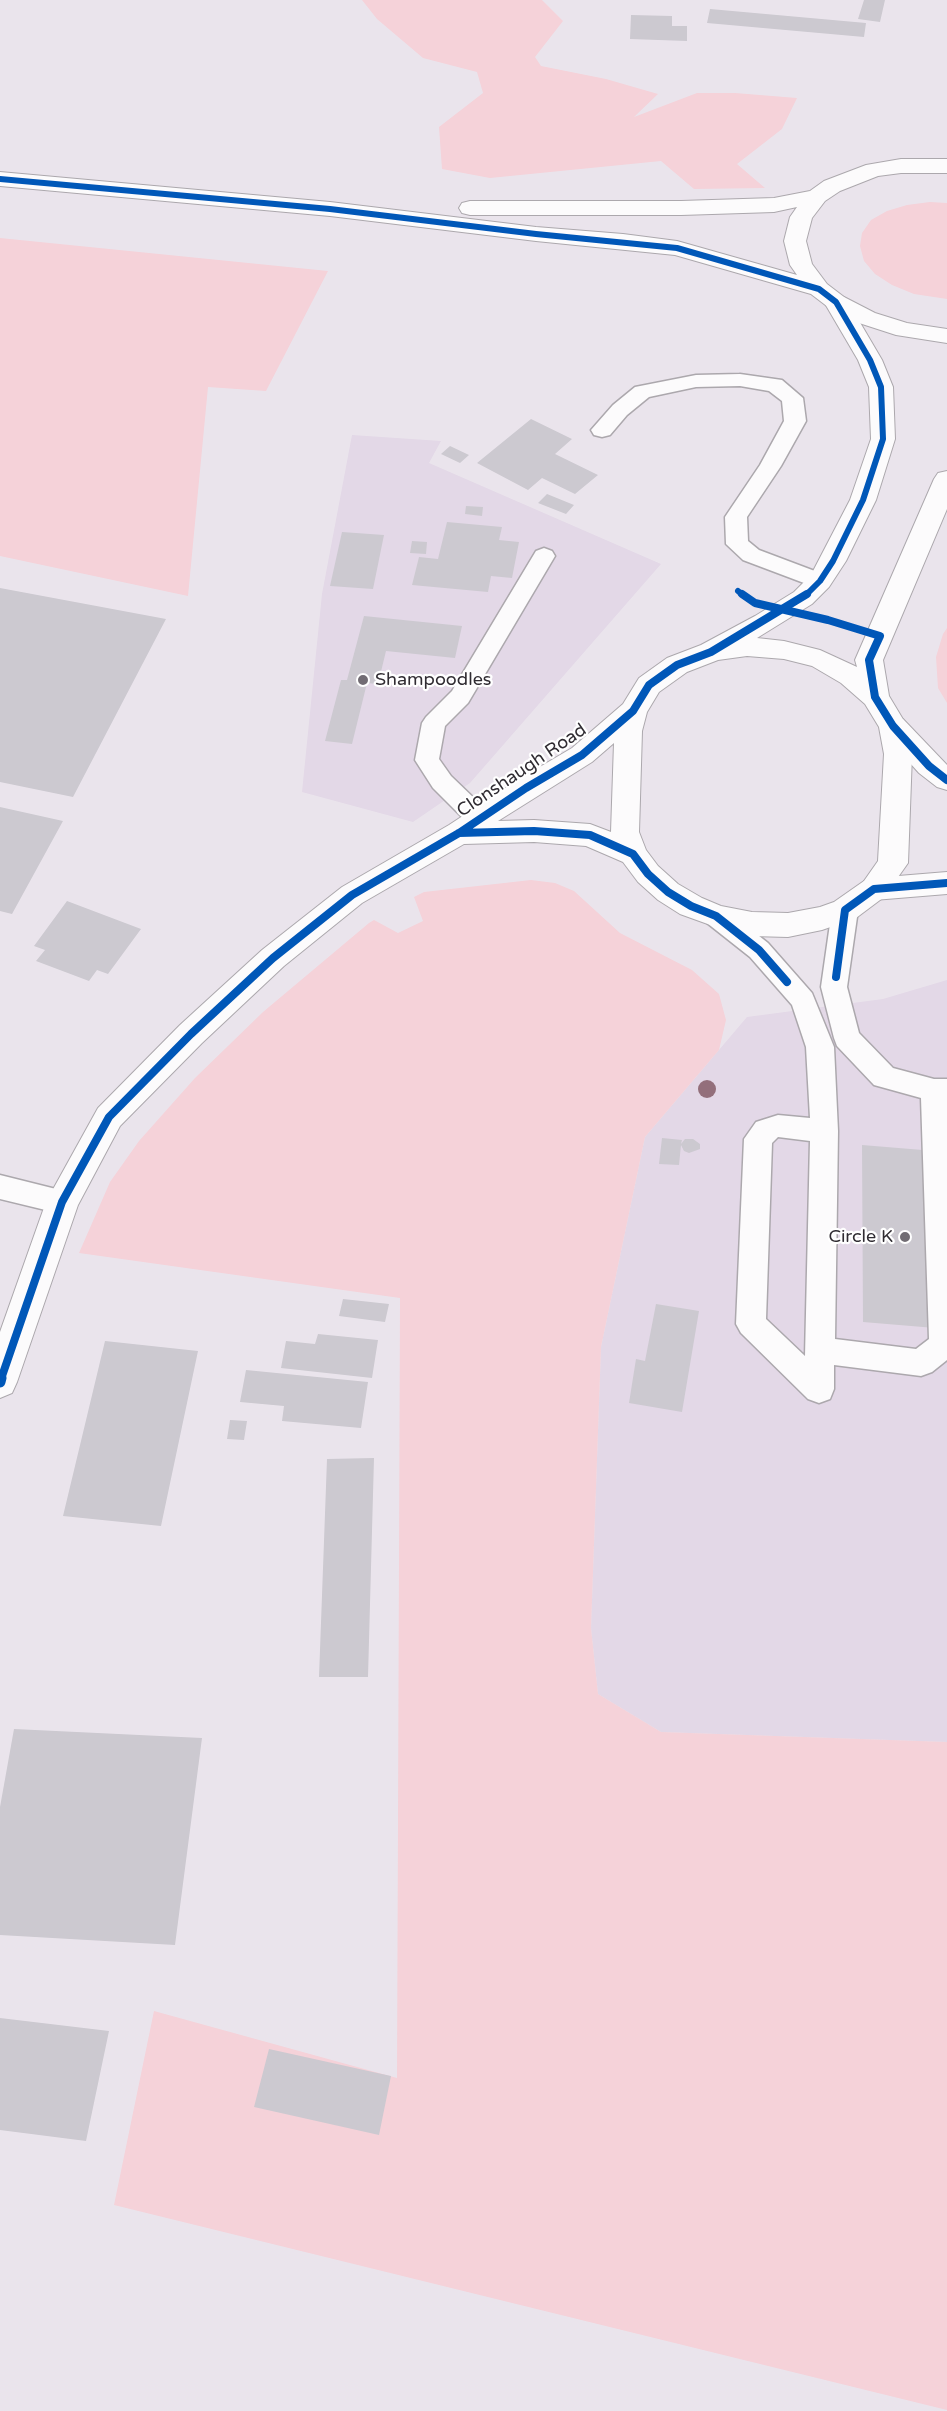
<!DOCTYPE html>
<html>
<head>
<meta charset="utf-8">
<style>
	body { margin:0 }
	canvas { display:block; background:#eae4ec }
</style>
</head>
<body>
<canvas width="947" height="2411"></canvas>
<script>
const ctx = document.querySelector('canvas').getContext('2d');
ctx.lineJoin = 'round';
function fillPath(path, color) { ctx.fillStyle = color; ctx.fill(path, 'evenodd'); }
const shape = rows => new Path2D(rows.map(r => 'M' + r).join(''));
function stroke(path, color, width, dash) { ctx.strokeStyle = color; ctx.lineWidth = width; ctx.lineCap = dash ? 'butt' : 'round'; ctx.setLineDash(dash || []); ctx.stroke(path); }
function label(font, color, halo, rows, align = 'center') {
  ctx.font = font + ' "Varela Round",sans-serif'; ctx.lineWidth = 4.5; ctx.setLineDash([]); ctx.textBaseline = 'middle'; ctx.strokeStyle = halo; ctx.fillStyle = color; for (const [text, x, y, turn = 0] of rows) {
    ctx.save(); ctx.translate(x, y); ctx.rotate((+turn || 0) * Math.PI / 180); ctx.textAlign = isNaN(turn) ? turn : align; if (halo) ctx.strokeText(text, 0, 0); ctx.fillText(text, 0, 0); ctx.restore();
  }
}
const built = shape([
	[352,435,441,441,429,463,661,564,470,783,413,822,302,792,322,594],
	[947,980,947,1742,661,1732,598,1694,591,1628,601,1347,645,1137,747,1017,883,999]
]);
const green = shape([
	[362,0,542,0,563,21,535,57,541,66,606,79,658,94,634,117,697,93,735,93,797,98,782,129,737,164,765,188,694,189,661,161,490,178,442,169,439,127,483,93,477,72,423,58,377,19],
	[930,202,947,203,947,299,914,294,892,285,875,274,864,261,860,246,862,233,871,220,887,211,907,205],
	[0,238,328,271,266,391,208,387,188,596,0,556],
	[947,628,947,703,938,688,936,657,943,634],
	[531,880,555,883,574,891,620,933,692,970,719,994,726,1020,719,1050,645,1137,601,1347,591,1628,598,1694,661,1732,947,1742,947,2410,114,2205,154,2011,397,2078,400,1298,79,1253,110,1182,139,1141,195,1078,263,1012,369,923,374,920,398,933,423,921,414,897,424,892]
]);
const building = shape([
	[864,0,885,0,880,22,858,19],
	[710,9,866,23,864,37,707,23],
	[631,15,672,16,672,26,687,26,687,41,630,39],
	[531,419,572,439,555,454,598,475,575,494,542,478,528,490,477,463],
	[450,446,469,455,460,463,441,454],
	[547,494,574,505,566,514,538,503],
	[466,506,483,507,482,516,465,514],
	[447,522,502,527,499,540,519,542,512,578,491,576,488,592,412,585,419,557,438,559],
	[342,532,384,535,373,589,330,586],
	[412,541,427,542,426,554,410,553],
	[0,588,166,619,73,797,0,782],
	[364,616,462,626,455,658,386,651,378,684,367,683,352,744,325,741,341,680,347,680],
	[0,807,63,821,12,914,0,911],
	[67,901,141,929,108,974,97,970,89,981,36,961,45,950,34,946],
	[662,1138,682,1140,681,1144,685,1139,693,1139,700,1144,700,1149,689,1153,684,1151,681,1145,679,1165,659,1164],
	[862,1145,947,1152,947,1329,863,1322],
	[343,1299,389,1304,385,1322,339,1316],
	[656,1304,699,1311,682,1412,629,1403,636,1359,645,1361],
	[318,1334,378,1340,372,1378,281,1368,286,1341,315,1344],
	[105,1341,198,1351,161,1526,63,1516],
	[246,1370,368,1382,361,1428,282,1421,284,1406,240,1402],
	[230,1420,247,1421,244,1440,227,1439],
	[374,1458,368,1677,319,1677,327,1459],
	[14,1729,202,1738,175,1945,0,1935,0,1807],
	[0,2018,109,2031,86,2141,0,2130],
	[269,2049,391,2076,379,2135,254,2107]
]);
const service = shape([
	[740,374,782,380,803,398,806,421,781,466,747,517,748,541,759,550,828,576,831,581,828,586,820,589,812,586,743,560,726,544,725,517,760,465,784,421,782,401,769,391,740,386,696,387,649,397,627,415,610,435,602,437,594,435,591,430,613,405,635,387,696,375,740,374],
	[544,548,552,551,555,556,468,703,445,726,439,759,451,776,502,825,506,832,502,839,493,841,484,839,433,788,415,760,422,723,426,717,452,691,536,551,544,548],
	[845,900,854,903,858,910,847,987,859,1033,893,1068,934,1079,947,1079,947,1360,932,1372,921,1376,834,1365,834,1389,830,1399,819,1403,808,1399,741,1333,736,1324,744,1139,756,1122,778,1115,810,1118,806,1047,792,1005,750,957,707,923,703,916,707,909,716,906,725,909,768,943,812,993,834,1047,838,1131,835,1339,916,1349,929,1339,921,1098,874,1085,837,1046,834,1038,821,987,832,910,836,903,845,900],
	[778,1137,810,1141,805,1356,766,1319,772,1143,778,1137],
	[0,1175,72,1193,76,1202,72,1211,62,1214,0,1199,0,1175]
]);
const minor = shape([
	[893,716,903,719,947,765,947,790,937,787,919,773,883,733,879,726,883,719,893,716],
	[947,872,947,894,874,900,864,897,859,889,864,881,874,878,947,872]
]);
const tertiary = shape([
	[836,295,844,297,848,302,882,360,893,387,895,439,876,500,846,561,829,587,812,604,757,638,784,641,820,650,857,667,855,660,934,479,938,473,947,471,947,509,883,660,889,696,907,726,912,754,908,863,884,897,856,918,822,930,788,937,752,936,716,927,680,914,658,900,638,882,623,862,586,846,534,842,464,844,362,903,284,966,202,1043,120,1126,78,1205,17,1382,12,1393,0,1398,0,1332,46,1202,98,1108,180,1025,262,950,342,887,449,825,516,781,572,748,623,704,639,678,667,658,701,645,755,616,794,592,811,575,850,500,871,439,869,387,858,360,824,302,828,297,836,295],
	[747,656,784,659,812,666,841,683,865,704,879,727,884,754,878,861,864,881,834,902,820,907,788,913,752,912,721,906,702,898,678,884,658,866,646,850,639,832,642,731,647,712,659,692,687,672,718,660,747,656],
	[614,743,611,832,590,824,534,820,498,821,592,762,614,743]
]);
const secondary = shape([
	[901,159,947,159,947,173,901,173,878,176,840,191,825,201,812,218,806,241,812,264,827,284,844,297,875,313,907,323,947,329,947,343,896,335,859,323,828,307,811,294,675,255,536,241,330,216,0,186,0,172,330,202,536,227,623,234,677,241,797,275,790,265,784,241,790,217,797,207,774,212,681,215,470,215,462,213,459,208,462,203,470,201,681,201,774,198,810,191,824,181,866,165,901,159]
]);
const cyclewayFar2 = shape([
	[0,179,330,209,536,234,677,248,819,289,836,302,870,360,881,387,883,439,863,500,833,561,820,581,805,596],
	[738,591,744,596]
]);
const cyclewayFar1 = shape([
	[742,594,755,603,828,620,880,636,869,660,875,697,893,726,929,766,947,780],
	[459,833,534,831,590,835,633,854,648,874,668,892,691,906,716,916,759,950,787,982],
	[836,977,845,910,874,889,947,883],
	[1,1379,62,1202,109,1117,191,1034,273,958,352,895,459,833,526,788,582,755,633,711,649,685,677,665,711,652,807,594]
]);
const cycleway = shape([
	[0,1382,1,1378]
]);
const trees = [
	[707,1089]
];
const markers = [
	[363,680,6,"#716c73"],
	[905,1237,6,"#716c73"]
];
const poiNames = [
	["Shampoodles",375,680],
	["Circle K",893,1237,"right"]
];
const streetNames = [
	["Clonshaugh Road",522,771,-34]
];
fillPath(built, '#e3d8e7');
fillPath(green, '#f5d2d9');
fillPath(building, '#ccc9d0');
stroke(service, '#aca8ad', 3);
stroke(minor, '#aca8ad', 2);
stroke(tertiary, '#aca8ad', 2);
stroke(secondary, '#aca8ad', 2);
fillPath(service, '#fcfbfc');
fillPath(minor, '#fcfbfc');
fillPath(tertiary, '#fcfbfc');
fillPath(secondary, '#fcfbfc');
stroke(cyclewayFar2, '#0057b8', 6);
stroke(cyclewayFar1, '#0057b8', 8);
stroke(cycleway, '#0057b8', 11);
ctx.fillStyle = '#936f7b';
for (const [x, y] of trees) { ctx.beginPath(); ctx.arc(x, y, 9, 0, 2 * Math.PI); ctx.fill(); }
for (const [x, y, r, color] of markers) { const dot = new Path2D(); dot.arc(x, y, r, 0, 2 * Math.PI); ctx.fillStyle = color; ctx.fill(dot); stroke(dot, '#fff', 2); }
label('18px', '#302c32', '#fff', poiNames, 'left');
label('18px', '#302c32', '#fff', streetNames);
</script>
</body>
</html>
